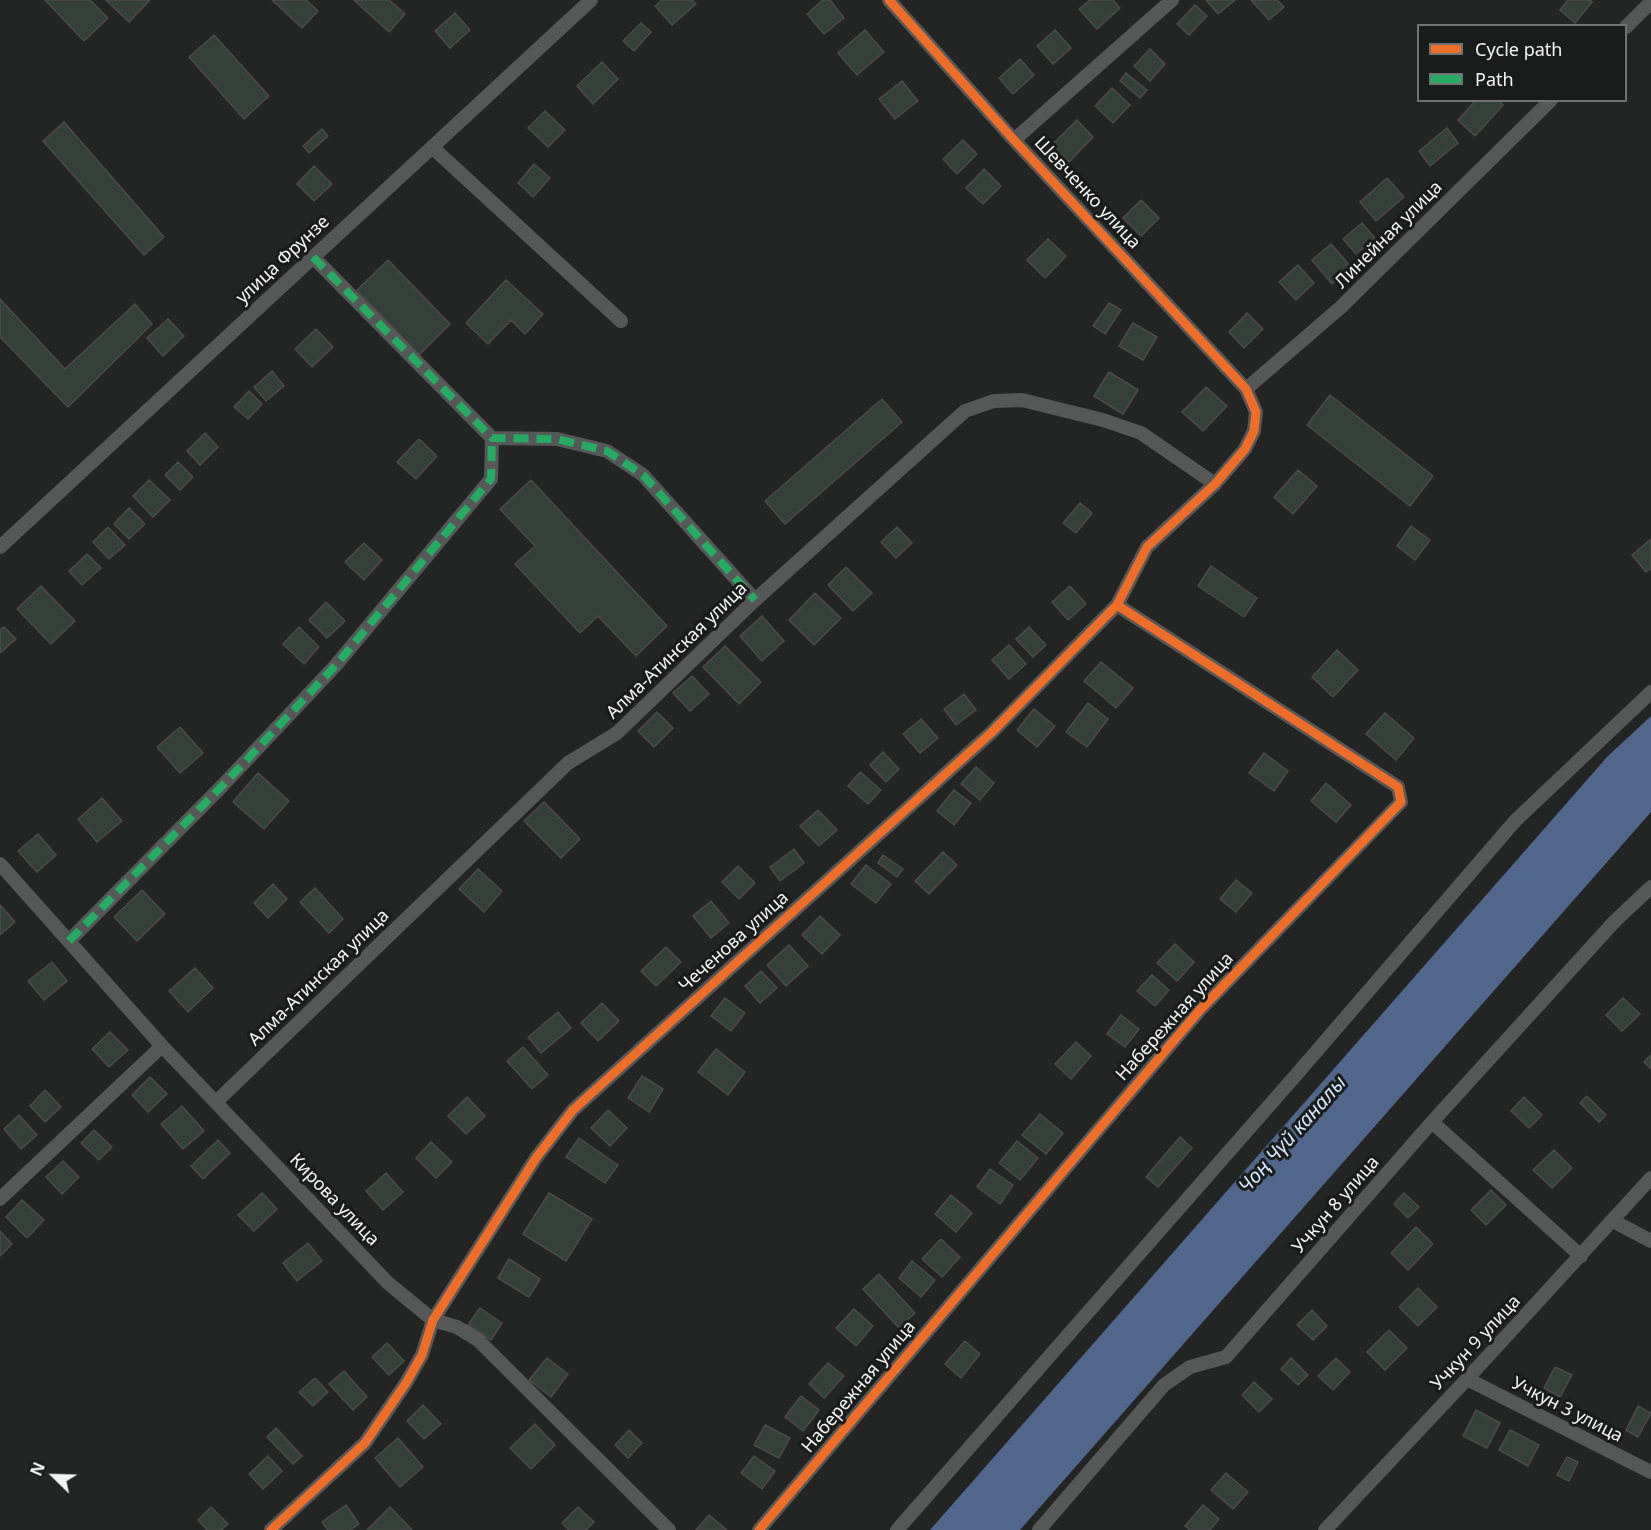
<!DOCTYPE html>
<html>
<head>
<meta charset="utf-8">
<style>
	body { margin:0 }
	#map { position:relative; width:1651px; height:1530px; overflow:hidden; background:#232424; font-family:"Noto Sans",sans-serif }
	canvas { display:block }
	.legend { position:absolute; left:1417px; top:24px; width:210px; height:78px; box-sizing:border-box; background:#181c1b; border:2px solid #707372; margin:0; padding:8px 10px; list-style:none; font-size:18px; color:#f3f5f5 }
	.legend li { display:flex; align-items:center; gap:12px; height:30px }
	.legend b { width:30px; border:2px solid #707372 }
	.north { position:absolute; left:24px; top:1446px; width:60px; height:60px; -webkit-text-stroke:4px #181c1b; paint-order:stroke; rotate:293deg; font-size:16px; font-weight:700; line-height:24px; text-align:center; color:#f3f5f5 }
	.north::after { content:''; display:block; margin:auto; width:21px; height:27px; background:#f3f5f5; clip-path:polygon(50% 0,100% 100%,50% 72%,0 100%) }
</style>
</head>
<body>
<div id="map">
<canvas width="1651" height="1530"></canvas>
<ul class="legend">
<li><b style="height:8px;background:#ee6e29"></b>Cycle path</li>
<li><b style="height:8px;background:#26ab63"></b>Path</li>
</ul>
<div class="north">N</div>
</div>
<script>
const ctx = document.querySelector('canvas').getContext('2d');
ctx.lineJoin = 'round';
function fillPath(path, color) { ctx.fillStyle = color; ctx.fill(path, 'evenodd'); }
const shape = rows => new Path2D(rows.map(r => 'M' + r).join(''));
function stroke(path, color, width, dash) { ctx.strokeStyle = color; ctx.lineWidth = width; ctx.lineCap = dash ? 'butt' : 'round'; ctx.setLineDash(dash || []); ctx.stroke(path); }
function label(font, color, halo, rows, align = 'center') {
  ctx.font = font + ' "Noto Sans",sans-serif'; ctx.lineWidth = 6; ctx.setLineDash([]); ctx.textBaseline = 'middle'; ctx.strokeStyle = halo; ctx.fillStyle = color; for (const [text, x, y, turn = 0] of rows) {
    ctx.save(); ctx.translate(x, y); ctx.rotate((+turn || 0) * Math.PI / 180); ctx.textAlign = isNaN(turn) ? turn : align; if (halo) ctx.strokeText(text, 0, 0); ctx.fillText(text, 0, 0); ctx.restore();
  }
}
const water = shape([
	[1651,716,1651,812,1020,1530,930,1530,1607,757]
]);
const building = shape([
	[45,0,90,0,108,18,84,41,45,0],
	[106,0,150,0,129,22,106,0],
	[272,0,306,0,318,11,302,28,272,0],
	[354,0,389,0,405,14,389,32,354,0],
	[662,0,692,0,696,4,672,25,655,6,662,0],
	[823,0,830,0,844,18,824,34,807,14,823,0],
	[1090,0,1113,0,1120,8,1097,29,1079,9,1090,0],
	[1206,0,1235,0,1218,14,1206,0],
	[1251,0,1277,0,1284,7,1269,20,1251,0],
	[1568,0,1590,0,1592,2,1575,23,1560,10,1568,0],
	[1195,5,1207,16,1189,35,1177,24,1195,5],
	[455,13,470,30,450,48,435,31,455,13],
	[641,23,651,32,634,51,623,41,641,23],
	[865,30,884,52,857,75,838,53,865,30],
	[1055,30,1071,48,1053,64,1037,46,1055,30],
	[214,35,269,96,244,119,189,57,214,35],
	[1150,49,1165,64,1150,81,1134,66,1150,49],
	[1020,59,1034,75,1013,94,999,78,1020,59],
	[602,62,618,79,593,104,577,86,602,62],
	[1126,73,1147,90,1140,98,1120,81,1126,73],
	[902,81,918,101,895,119,879,99,902,81],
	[1112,88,1130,105,1113,123,1095,106,1112,88],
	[1476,100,1498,100,1503,105,1475,136,1458,120,1476,100],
	[545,111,565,130,548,147,528,128,545,111],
	[1077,120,1093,137,1069,162,1052,145,1077,120],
	[64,122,164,237,144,255,43,141,64,122],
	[1447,128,1458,143,1430,166,1419,151,1447,128],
	[322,129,328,136,309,153,303,146,322,129],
	[963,140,977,154,957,174,943,159,963,140],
	[534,164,550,178,533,197,518,183,534,164],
	[314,166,332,184,314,201,297,184,314,166],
	[984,169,1001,186,983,204,966,188,984,169],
	[1387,178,1404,197,1376,221,1360,202,1387,178],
	[1141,200,1159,218,1141,236,1123,218,1141,200],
	[1362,223,1375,238,1356,254,1343,239,1362,223],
	[1048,239,1066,256,1045,278,1027,260,1048,239],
	[1331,244,1351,267,1332,284,1312,260,1331,244],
	[388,260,450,324,419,355,357,290,388,260],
	[1298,265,1314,283,1296,300,1279,282,1298,265],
	[506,280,543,314,525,334,511,320,488,344,466,323,506,280],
	[0,299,65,369,135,304,152,324,68,407,0,337,0,299],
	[1109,303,1121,310,1105,334,1093,326,1109,303],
	[1247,313,1263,329,1244,348,1229,332,1247,313],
	[168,319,184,336,163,356,147,338,168,319],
	[1133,323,1157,337,1143,360,1119,346,1133,323],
	[316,329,333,347,312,367,295,349,316,329],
	[272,371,284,386,266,401,254,387,272,371],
	[1109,372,1138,390,1123,414,1094,396,1109,372],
	[1206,387,1227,406,1203,431,1182,412,1206,387],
	[249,391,262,404,248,419,234,407,249,391],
	[1330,395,1433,476,1410,506,1307,425,1330,395],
	[882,399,902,422,785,524,765,501,882,399],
	[205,433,218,447,200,465,187,451,205,433],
	[419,439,437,456,416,479,397,462,419,439],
	[178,462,193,477,180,490,165,475,178,462],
	[1298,470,1317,486,1293,514,1274,497,1298,470],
	[149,480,170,500,153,517,133,496,149,480],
	[531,480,667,626,636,656,598,616,580,633,515,564,535,546,500,509,531,480],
	[1080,503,1092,513,1076,533,1063,523,1080,503],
	[129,508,145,524,129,539,114,524,129,508],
	[1411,526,1430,540,1415,560,1397,546,1411,526],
	[108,527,125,545,109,559,93,542,108,527],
	[897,527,912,543,896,558,881,542,897,527],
	[1651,539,1651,568,1646,572,1632,555,1651,539],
	[364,543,382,560,364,580,345,562,364,543],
	[87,554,101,568,82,585,69,571,87,554],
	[1211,566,1257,598,1244,617,1198,586,1211,566],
	[846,567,872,593,853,611,828,585,846,567],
	[41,586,75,621,51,644,17,609,41,586],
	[1070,586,1086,604,1068,620,1052,602,1070,586],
	[815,593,841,618,814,645,789,620,815,593],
	[326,602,345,621,327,638,309,620,326,602],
	[762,616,784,641,762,661,740,636,762,616],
	[4,627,16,639,0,653,0,630,4,627],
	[299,627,319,647,304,664,283,644,299,627],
	[1029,627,1046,645,1033,657,1016,639,1029,627],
	[1009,645,1026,664,1009,679,992,660,1009,645],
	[725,646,761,682,739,704,703,667,725,646],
	[1337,650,1358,670,1333,697,1312,677,1337,650],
	[1101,662,1133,688,1116,708,1084,681,1101,662],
	[692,676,709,694,690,711,673,693,692,676],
	[964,694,976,710,956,725,944,709,964,694],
	[1088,703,1108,719,1087,747,1066,732,1088,703],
	[1034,709,1055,726,1037,747,1017,730,1034,709],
	[657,712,673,728,654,747,638,731,657,712],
	[1385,713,1414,738,1396,760,1366,734,1385,713],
	[921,719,938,738,920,753,903,734,921,719],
	[180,727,203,753,180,773,157,747,180,727],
	[883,752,899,769,886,782,870,765,883,752],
	[1264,753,1288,771,1274,791,1249,773,1264,753],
	[976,767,994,783,980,800,961,784,976,767],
	[860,772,881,790,868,804,848,786,860,772],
	[258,773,289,801,264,829,233,802,258,773],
	[1326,783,1351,805,1336,822,1311,801,1326,783],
	[954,790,971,803,954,825,937,811,954,790],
	[102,798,122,821,97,842,78,819,102,798],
	[544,802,580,839,561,858,524,821,544,802],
	[818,810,837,830,819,846,800,826,818,810],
	[38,834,56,855,37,872,18,851,38,834],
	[794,849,804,863,780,881,770,867,794,849],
	[943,852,957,865,929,894,915,881,943,852],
	[883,855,903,869,897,877,878,863,883,855],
	[866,865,891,884,876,903,851,884,866,865],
	[738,866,755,883,739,899,722,882,738,866],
	[478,869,502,891,484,912,459,889,478,869],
	[1236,880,1252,893,1236,912,1220,899,1236,880],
	[273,884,287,899,268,918,254,903,273,884],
	[315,888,343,919,329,933,300,902,315,888],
	[142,890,165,914,137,941,114,917,142,890],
	[711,901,729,923,711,938,693,916,711,901],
	[0,905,15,922,0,935,0,905],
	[820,916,840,935,822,954,802,935,820,916],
	[1175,944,1194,962,1177,981,1157,963,1175,944],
	[789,945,808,966,786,986,767,965,789,945],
	[666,947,681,962,656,986,641,971,666,947],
	[52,962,67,981,44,1000,28,981,52,962],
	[195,968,213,988,188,1012,169,991,195,968],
	[761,971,777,988,760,1003,745,986,761,971],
	[1152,975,1169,990,1155,1006,1137,991,1152,975],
	[725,998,745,1013,731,1031,711,1016,725,998],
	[1623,998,1640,1014,1622,1031,1606,1015,1623,998],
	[602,1003,619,1021,598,1041,581,1023,602,1003],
	[558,1012,571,1028,541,1053,528,1037,558,1012],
	[1121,1015,1139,1029,1125,1047,1107,1034,1121,1015],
	[110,1032,128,1050,109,1067,92,1049,110,1032],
	[1076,1042,1091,1056,1071,1079,1055,1064,1076,1042],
	[523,1047,548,1075,532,1089,507,1061,523,1047],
	[716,1049,745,1072,728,1095,698,1072,716,1049],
	[1651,1055,1651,1069,1644,1062,1651,1055],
	[642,1076,663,1089,649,1112,628,1098,642,1076],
	[150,1077,167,1094,148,1112,132,1095,150,1077],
	[45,1090,61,1107,45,1122,30,1106,45,1090],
	[1587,1096,1606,1115,1599,1122,1580,1103,1587,1096],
	[467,1097,485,1116,466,1134,448,1116,467,1097],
	[1524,1097,1542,1115,1529,1128,1511,1111,1524,1097],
	[182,1106,204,1131,183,1149,161,1124,182,1106],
	[608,1110,627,1128,610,1146,591,1128,608,1110],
	[1040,1114,1063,1133,1046,1154,1022,1135,1040,1114],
	[19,1115,37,1135,21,1149,4,1129,19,1115],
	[94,1130,112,1147,99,1160,81,1143,94,1130],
	[1180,1137,1192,1148,1158,1187,1146,1177,1180,1137],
	[579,1138,618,1165,605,1183,566,1157,579,1138],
	[218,1140,230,1153,203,1179,191,1166,218,1140],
	[1017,1141,1038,1158,1020,1180,999,1163,1017,1141],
	[431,1142,452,1162,436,1178,416,1158,431,1142],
	[1554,1150,1572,1168,1552,1188,1533,1170,1554,1150],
	[63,1161,79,1177,62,1194,46,1177,63,1161],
	[990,1169,1013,1185,1000,1204,977,1187,990,1169],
	[386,1173,403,1192,383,1210,366,1191,386,1173],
	[1491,1190,1506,1205,1486,1225,1471,1210,1491,1190],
	[262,1193,277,1209,254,1231,238,1215,262,1193],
	[549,1193,592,1219,566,1261,523,1234,549,1193],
	[1404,1193,1419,1207,1408,1218,1394,1204,1404,1193],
	[951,1195,972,1213,956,1232,935,1214,951,1195],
	[22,1200,44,1220,27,1238,6,1217,22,1200],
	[1416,1227,1433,1244,1408,1270,1391,1253,1416,1227],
	[0,1231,12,1244,0,1256,0,1231],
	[941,1239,960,1257,942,1277,922,1259,941,1239],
	[308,1243,322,1261,297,1281,283,1263,308,1243],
	[509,1259,540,1279,529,1297,498,1278,509,1259],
	[912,1261,935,1280,921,1297,899,1278,912,1261],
	[879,1274,915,1313,899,1328,863,1289,879,1274],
	[1418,1288,1437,1307,1418,1326,1399,1307,1418,1288],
	[480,1308,502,1323,491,1340,468,1325,480,1308],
	[854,1309,873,1326,856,1346,836,1328,854,1309],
	[1312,1310,1327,1326,1313,1340,1297,1325,1312,1310],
	[1389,1330,1407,1348,1385,1370,1367,1352,1389,1330],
	[965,1341,980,1354,961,1378,945,1364,965,1341],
	[387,1343,404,1361,389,1375,372,1357,387,1343],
	[547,1358,568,1374,551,1397,529,1380,547,1358],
	[1291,1358,1308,1375,1298,1385,1281,1369,1291,1358],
	[1336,1358,1350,1372,1333,1390,1318,1376,1336,1358],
	[828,1363,844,1376,824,1398,809,1384,828,1363],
	[1555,1367,1572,1375,1560,1397,1544,1388,1555,1367],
	[344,1371,367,1397,353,1410,329,1384,344,1371],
	[315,1378,328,1392,313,1406,299,1392,315,1378],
	[1254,1382,1272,1399,1259,1412,1242,1395,1254,1382],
	[801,1396,819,1410,803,1431,785,1417,801,1396],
	[423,1405,441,1424,424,1439,407,1421,423,1405],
	[1638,1406,1651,1413,1638,1437,1626,1430,1638,1406],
	[1476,1410,1500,1423,1487,1448,1463,1436,1476,1410],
	[535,1424,555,1445,531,1469,510,1448,535,1424],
	[765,1425,790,1438,779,1458,754,1445,765,1425],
	[276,1428,302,1456,293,1464,267,1437,276,1428],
	[629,1430,642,1443,628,1458,615,1445,629,1430],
	[1510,1430,1539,1445,1528,1466,1499,1450,1510,1430],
	[398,1438,423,1467,400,1487,375,1458,398,1438],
	[268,1456,282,1471,263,1489,249,1474,268,1456],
	[754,1456,775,1471,762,1489,741,1473,754,1456],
	[1567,1457,1578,1462,1569,1481,1557,1475,1567,1457],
	[1226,1473,1248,1492,1233,1509,1211,1490,1226,1473],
	[346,1505,359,1524,350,1530,328,1530,322,1522,346,1505],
	[1203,1505,1219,1519,1210,1530,1190,1530,1185,1526,1203,1505],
	[211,1507,228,1524,221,1530,207,1530,198,1520,211,1507],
	[390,1507,412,1530,367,1530,390,1507],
	[578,1507,594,1522,586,1530,569,1530,562,1523,578,1507],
	[709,1515,727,1530,696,1530,709,1515]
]);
const minor = shape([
	[1626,27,1651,2],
	[1014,140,1172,0],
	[432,147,621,321],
	[313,257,492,438,557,439,607,451,643,475,755,600],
	[1246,389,1341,307,1551,100],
	[0,547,591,0],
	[0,864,162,1046,388,1283,433,1320,457,1327,478,1340,669,1530],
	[69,941,223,785,336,665,491,479,492,438],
	[216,1102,568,763,617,733,755,600,965,411,994,401,1022,400,1103,420,1141,433,1215,484],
	[1432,1122,1581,1256],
	[0,1199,162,1046],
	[1613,1221,1651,1241],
	[1467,1379,1651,1472],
	[271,1530,365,1443,406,1383,422,1355,433,1320,536,1158,573,1110,992,732,1117,605,1147,547,1215,484,1245,449,1254,431,1256,412,1246,389,1014,140,889,0],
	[759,1530,1199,1011,1401,802,1398,787,1117,605],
	[897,1530,1296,1075,1515,821,1651,692],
	[1039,1530,1164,1385,1190,1367,1226,1357,1432,1122,1614,922,1651,887],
	[1325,1530,1467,1379,1651,1178]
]);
const quiet = shape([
	[313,257,492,438,557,439,607,451,643,475,755,600],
	[69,941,223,785,336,665,491,479,492,438]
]);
const cycleway = shape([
	[271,1530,365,1443,406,1383,422,1355,433,1320,536,1158,573,1110,992,732,1117,605,1147,547,1215,484,1245,449,1254,431,1256,412,1246,389,1014,140,889,0],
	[759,1530,1199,1011,1401,802,1398,787,1117,605]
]);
const streetNames = [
	["Шевченко улица",1087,193,47],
	["Линейная улица",1389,235,-45],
	["улица Фрунзе",283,260,-43],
	["Алма-Атинская улица",677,651,-44],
	["Чеченова улица",734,942,-42],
	["Алма-Атинская улица",319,978,-44],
	["Набережная улица",1175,1017,-48],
	["Кирова улица",334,1200,46],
	["Учкун 8 улица",1336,1205,-49],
	["Учкун 9 улица",1476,1343,-47],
	["Набережная улица",859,1387,-50],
	["Учкун 3 улица",1567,1410,27]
];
const waterNames = [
	["Чоң Чүй каналы",1293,1135,-48]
];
fillPath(water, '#50678b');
fillPath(building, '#36403b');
stroke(building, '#4a4b4a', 1.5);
stroke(minor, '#565857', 14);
stroke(quiet, '#26ab63', 8, [15, 8]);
stroke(cycleway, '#ee6e29', 9);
label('18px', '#f3f5f5', '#181c1b', streetNames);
label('italic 20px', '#d5e5ff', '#181c1b', waterNames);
</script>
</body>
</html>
